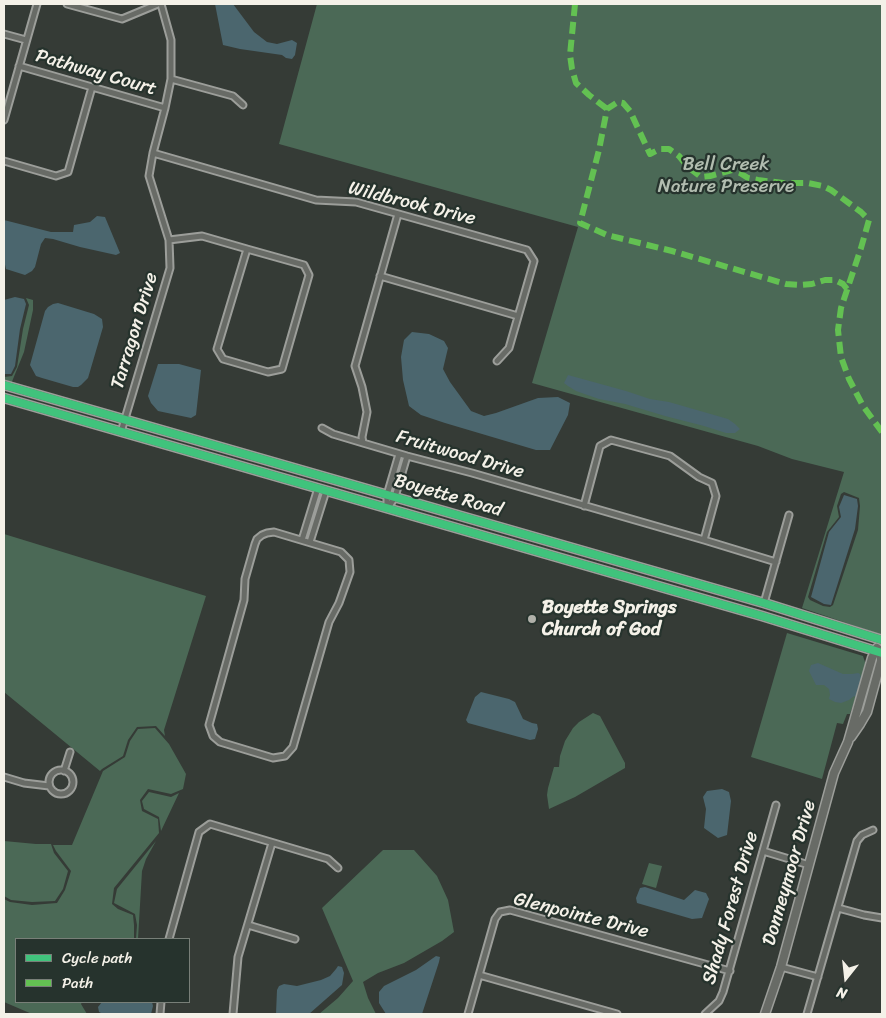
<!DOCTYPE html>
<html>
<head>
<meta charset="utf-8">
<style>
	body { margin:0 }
	#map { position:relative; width:886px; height:1018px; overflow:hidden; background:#353b36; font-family:Sriracha,sans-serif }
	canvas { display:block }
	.frame { position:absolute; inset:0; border:5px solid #f4f1e8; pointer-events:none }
	.legend { position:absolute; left:15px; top:938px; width:175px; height:65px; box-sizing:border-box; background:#26332d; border:1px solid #787f78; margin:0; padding:6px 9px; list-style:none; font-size:15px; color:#f4f1e8 }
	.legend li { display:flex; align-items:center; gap:10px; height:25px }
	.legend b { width:25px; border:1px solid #787f78 }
	.north { position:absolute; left:821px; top:953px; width:50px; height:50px; -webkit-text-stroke:4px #26332d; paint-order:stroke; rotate:196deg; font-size:14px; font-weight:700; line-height:20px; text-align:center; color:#f4f1e8 }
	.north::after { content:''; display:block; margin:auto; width:18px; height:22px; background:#f4f1e8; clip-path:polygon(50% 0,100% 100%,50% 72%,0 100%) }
</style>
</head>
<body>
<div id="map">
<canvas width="886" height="1018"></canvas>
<div class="frame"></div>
<ul class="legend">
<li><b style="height:6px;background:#40c37c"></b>Cycle path</li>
<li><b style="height:6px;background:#63c152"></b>Path</li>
</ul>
<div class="north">N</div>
</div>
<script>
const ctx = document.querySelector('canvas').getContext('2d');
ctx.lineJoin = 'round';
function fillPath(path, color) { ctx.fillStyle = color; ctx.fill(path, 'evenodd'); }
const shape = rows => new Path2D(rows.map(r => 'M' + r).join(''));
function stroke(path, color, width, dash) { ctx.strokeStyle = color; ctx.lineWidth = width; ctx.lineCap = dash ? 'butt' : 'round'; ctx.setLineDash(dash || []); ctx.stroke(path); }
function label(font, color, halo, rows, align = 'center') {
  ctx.font = font + ' Sriracha,sans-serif'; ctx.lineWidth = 4.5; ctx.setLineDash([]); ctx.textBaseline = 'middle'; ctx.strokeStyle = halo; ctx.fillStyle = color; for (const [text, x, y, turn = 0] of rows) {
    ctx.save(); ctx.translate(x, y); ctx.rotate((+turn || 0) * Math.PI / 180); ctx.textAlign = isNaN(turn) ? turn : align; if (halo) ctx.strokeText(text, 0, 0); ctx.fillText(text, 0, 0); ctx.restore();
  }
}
const green = shape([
	[317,4,882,4,882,635,802,608,844,472,792,459,758,446,532,383,578,227,279,144],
	[844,492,859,498,860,506,858,530,833,605,830,607,823,606,810,600,808,597,827,532,839,517,837,506,841,494],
	[26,298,33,300,33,310,24,352,11,384,4,382,4,377,12,376,17,367,23,329,29,305],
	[4,534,206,596,164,730,165,736,156,726,137,727,128,740,123,756,102,769,100,771,4,692],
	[787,633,863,656,865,662,865,668,850,714,847,714,843,724,837,723,822,779,751,757],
	[593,713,600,716,625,763,625,768,575,797,549,809,547,795,548,788,554,767,559,767,560,756,565,741,573,728,579,722],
	[155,728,169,744,186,774,183,789,171,794,148,789,140,800,142,811,158,819,159,833,114,888,112,904,118,909,133,915,134,925,134,939,16,939,16,1002,82,1002,81,1004,87,1014,32,1014,4,1002,4,899,10,902,32,905,57,903,65,890,71,871,56,851,53,845,72,845,103,771,125,757,130,741,138,729],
	[149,792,171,797,179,793,161,831,159,817,144,809,142,801],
	[4,841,36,844,51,844,54,853,68,871,63,889,55,901,32,902,11,900,4,896],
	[156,841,146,859,142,871,138,939,136,939,137,925,135,914,114,903,117,889],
	[383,850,414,850,437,876,448,900,454,932,442,941,404,963,378,973,363,982,368,998,376,1014,319,1014,338,998,353,981,322,908],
	[649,863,662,866,656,888,642,884]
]);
const water = shape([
	[215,4,233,4,254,32,267,42,277,44,292,40,297,43,295,55,292,59,286,58,282,55,240,49,223,45],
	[97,216,105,217,120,253,116,255,80,247,53,239,45,238,41,244,35,267,32,271,25,275,6,269,4,260,4,220,51,232,73,232,74,225,90,222],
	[15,297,24,299,26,304,20,329,15,366,11,374,4,374,4,300],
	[58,303,94,314,102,319,103,327,88,378,81,385,78,387,73,387,42,378,36,376,30,365,45,311,48,307,53,304],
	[412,332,429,334,444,341,448,348,443,369,450,382,471,411,484,416,496,413,538,398,558,397,570,403,568,415,550,450,536,450,445,423,421,415,409,406,403,380,401,357,404,340],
	[158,364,179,364,201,370,196,415,191,418,158,411,151,403,148,396],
	[568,375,626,391,650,399,669,402,728,419,735,424,740,429,735,433,726,433,704,426,665,416,625,404,599,399,576,391,568,386,564,383],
	[844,495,857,499,858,506,855,529,831,605,824,604,811,597,829,532,841,517,839,507],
	[818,663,843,674,852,674,858,673,860,674,861,678,856,697,854,696,849,700,841,703,835,702,829,699,830,695,829,689,824,685,816,685,809,671,811,665],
	[481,692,509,699,515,702,523,719,532,723,537,724,538,729,535,739,530,740,468,723,466,720,475,697],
	[722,789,729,792,731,801,727,835,718,838,704,828,706,809,703,797,707,791],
	[645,887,684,900,695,890,706,893,709,899,702,918,692,919,637,903,636,898,640,888],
	[436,956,440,957,439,962,422,1014,386,1014,379,1003,379,992,384,986,416,970],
	[338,966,342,967,344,973,342,985,309,1014,276,1014,277,990,279,986,284,984,297,986,321,980,330,976,336,969],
	[102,1002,152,1002,153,1006,151,1014,103,1014,99,1012,98,1007]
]);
const street = shape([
	[67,4,122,19,158,4],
	[4,34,26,40],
	[19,66,165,108],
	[171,79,233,96,243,105],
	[4,120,37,4],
	[153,153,316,200,356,202,527,250,534,261,509,348,497,361],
	[4,161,56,176,68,172,92,87],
	[398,214,355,366,362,387,367,412,362,437,363,443,407,456,472,473,704,540,776,562],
	[169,240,202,236,247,249],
	[247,249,304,265,309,275,282,369,268,372,223,359,217,349,247,249],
	[380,276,518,316],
	[322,428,333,434,363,443],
	[121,432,170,268,169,240,149,176,153,153,165,108,171,79,171,40,161,4],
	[584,506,600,446,611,440,670,456,699,477,712,483,716,496,704,540],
	[387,508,387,495,399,454],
	[388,508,395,497,407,456],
	[274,532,341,552,349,560,350,572,339,603,329,622,293,747,285,756,273,758,220,742,213,736,209,725,244,600,245,579,255,544,257,539,262,535,267,533,274,532],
	[302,540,318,488],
	[310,542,326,491],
	[764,603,789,515],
	'49 782a12 12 0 1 1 24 0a12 12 0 1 1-24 0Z',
	[64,771,70,752],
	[4,777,24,783,49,786],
	[763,851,809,865],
	[838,908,864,915,882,918],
	[248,925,295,939],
	[169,939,199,832,210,824,328,859,338,868],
	[781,967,818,977],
	[479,975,617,1014],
	[160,1014,161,1002],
	[233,1014,238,957,272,843],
	[468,1014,495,919,500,912,510,910,730,971],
	[705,1014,719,1001,723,992,776,805],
	[807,1014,857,841,862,835,873,830]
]);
const secondary = shape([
	[4,385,764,603,882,640],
	[4,398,762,616,882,653],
	[851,737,860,724,867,712,881,661,881,650],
	[765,1014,781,967,834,773,848,742,872,658,877,648]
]);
const quiet = shape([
	[575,4,570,55,572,69,576,83,589,95,607,109],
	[847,289,843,284,835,280,825,280,812,284,800,285,786,284,672,251,607,235,580,223,599,150,607,109,618,102,623,103,630,111,650,154,660,149,669,149,679,156,688,167,701,177,710,176,732,170,740,173,748,178,758,180,783,183,808,183,823,186,831,190,861,212,869,220,861,248,841,308,838,330,841,357,849,379,863,406,882,432]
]);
const cycleway = shape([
	[4,385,764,603,882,640],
	[4,398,762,616,882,653]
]);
const markers = [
	[532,619,5,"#b1b1aa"]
];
const streetNames = [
	["Pathway Court",96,73,16],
	["Wildbrook Drive",412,204,14],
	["Tarragon Drive",135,331,-73],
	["Fruitwood Drive",460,455,16],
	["Boyette Road",448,496,16],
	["Donneymoor Drive",790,873,-74],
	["Shady Forest Drive",731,908,-74],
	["Glenpointe Drive",581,916,14]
];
const parkNames = [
	["Bell Creek",726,165],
	["Nature Preserve",726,187]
];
const poiNames = [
	["Boyette Springs",542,608],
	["Church of God",542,630]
];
fillPath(green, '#4b6956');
fillPath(water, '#4b666e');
stroke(street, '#9c9e9a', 9);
stroke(secondary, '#9c9e9a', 11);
stroke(street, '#686b66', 5);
stroke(secondary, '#686b66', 8);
stroke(quiet, '#63c152', 6, [12, 6]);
stroke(cycleway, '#40c37c', 8);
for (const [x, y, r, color] of markers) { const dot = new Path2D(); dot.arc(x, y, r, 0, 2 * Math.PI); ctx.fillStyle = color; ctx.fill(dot); stroke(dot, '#26332d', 2); }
label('19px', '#f4f1e8', '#26332d', streetNames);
label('19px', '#b2bdb0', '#26332d', parkNames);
label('bold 19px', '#f4f1e8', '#26332d', poiNames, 'left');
</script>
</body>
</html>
